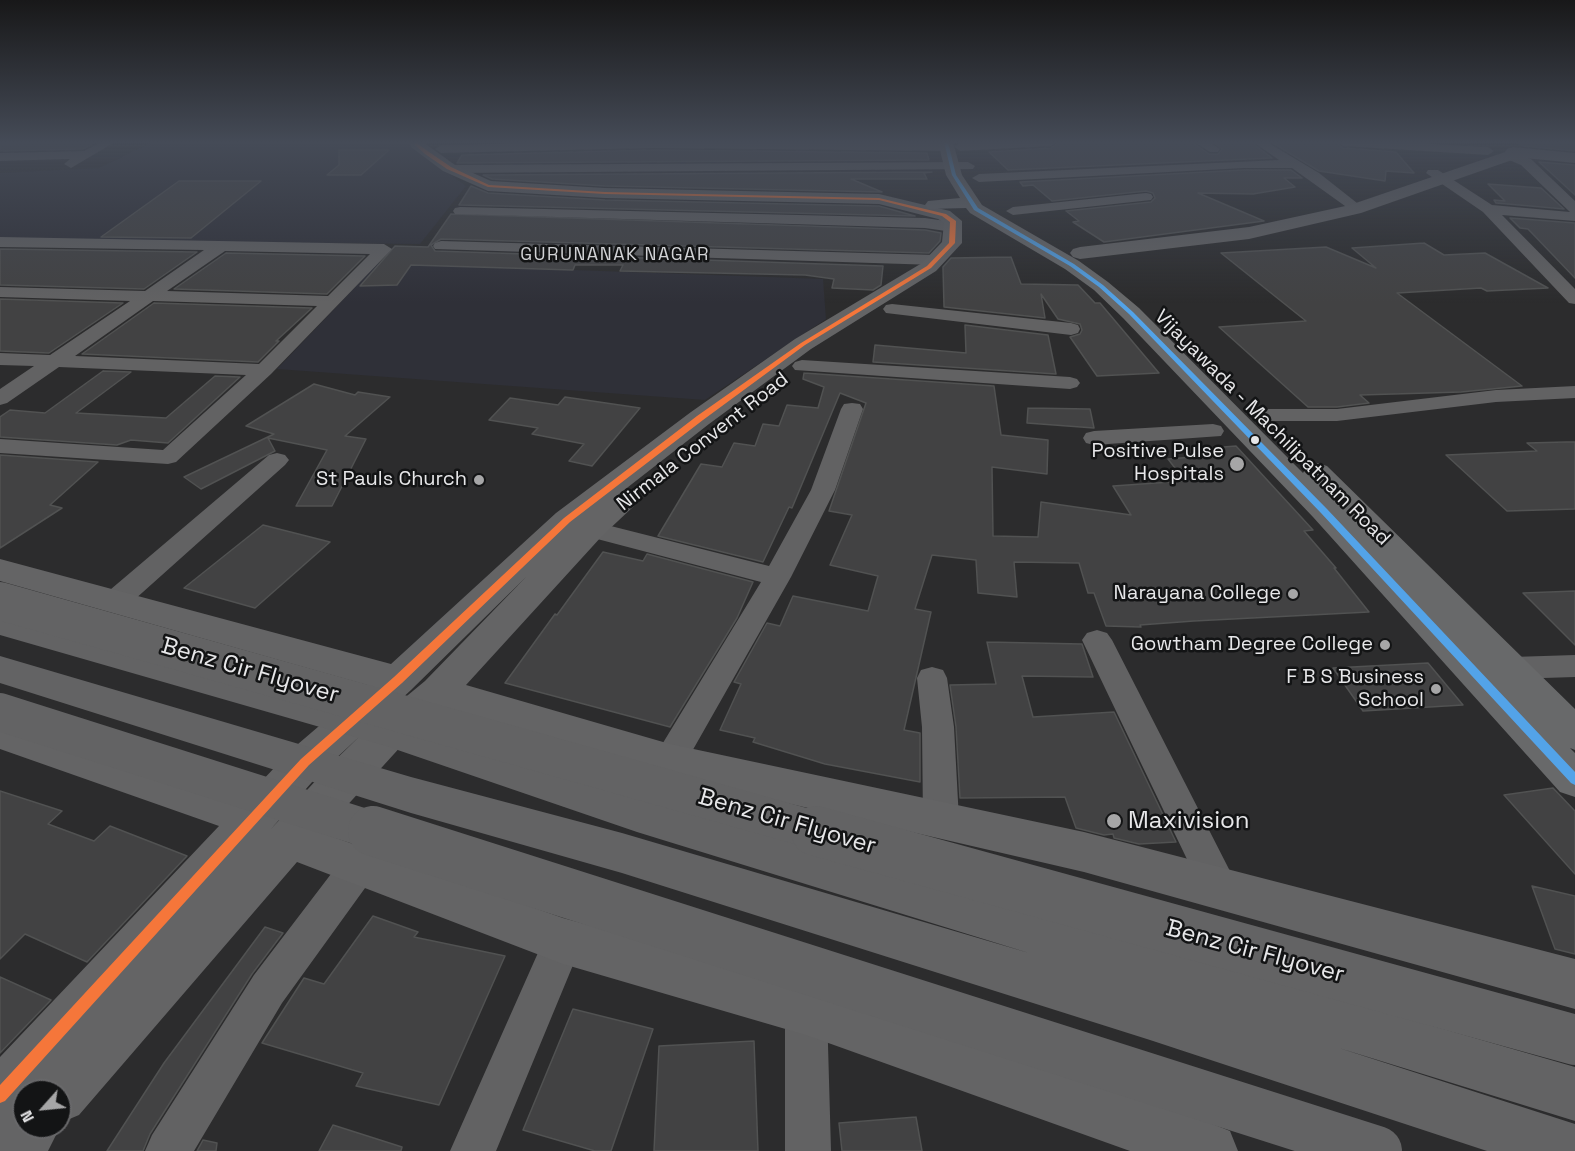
<!DOCTYPE html>
<html>
<head>
<meta charset="utf-8">
<style>
	body { margin:0 }
	#map { position:relative; width:1575px; height:1151px; overflow:hidden; background:#2c2c2d; font-family:"Space Grotesk",sans-serif }
	canvas { display:block }
	.north { position:absolute; left:12px; top:1079px; width:60px; height:60px; box-sizing:border-box; background:#131415; border:2px solid #68686a; border-radius:50%; rotate:243deg; font-size:16px; font-weight:700; line-height:24px; text-align:center; color:#e7e7e9 }
	.north::after { content:''; display:block; margin:auto; width:21px; height:27px; background:#a6a6a7; clip-path:polygon(50% 0,100% 100%,50% 72%,0 100%) }
</style>
</head>
<body>
<div id="map">
<canvas width="1575" height="1151"></canvas>
<div class="north">N</div>
</div>
<script>
const ctx = document.querySelector('canvas').getContext('2d');
ctx.lineJoin = 'round';
function fillPath(path, color) { ctx.fillStyle = color; ctx.fill(path, 'evenodd'); }
const shape = rows => new Path2D(rows.map(r => 'M' + r).join(''));
function stroke(path, color, width, dash) { ctx.strokeStyle = color; ctx.lineWidth = width; ctx.lineCap = dash ? 'butt' : 'round'; ctx.setLineDash(dash || []); ctx.stroke(path); }
function label(font, color, halo, rows, align = 'center') {
  ctx.font = font + ' "Space Grotesk",sans-serif'; ctx.lineWidth = 5; ctx.setLineDash([]); ctx.textBaseline = 'middle'; ctx.strokeStyle = halo; ctx.fillStyle = color; for (const [text, x, y, turn = 0] of rows) {
    ctx.save(); ctx.translate(x, y); ctx.rotate((+turn || 0) * Math.PI / 180); ctx.textAlign = isNaN(turn) ? turn : align; if (halo) ctx.strokeText(text, 0, 0); ctx.fillText(text, 0, 0); ctx.restore();
  }
}
const built = shape([
	[153,142,412,142,411,146,466,186,420,244,0,240,0,173,99,168],
	[378,263,823,279,826,319,705,400,277,369]
]);
const building = shape([
	[95,142,83,149,0,151,0,144,95,142],
	[1059,142,1192,142,1209,154,1218,154,1222,149,1214,143,1251,142,1272,158,1008,170,989,152,1051,148,1059,142],
	[1271,142,1335,142,1343,148,1396,152,1414,173,1386,171,1385,181,1319,171,1271,142],
	[1517,142,1575,142,1575,151,1522,146,1517,142],
	[339,150,389,150,361,175,327,175,339,165,339,150],
	[652,150,927,153,929,160,457,163,462,155,652,150],
	[1539,162,1575,165,1575,195,1539,162],
	[1244,170,1291,170,1302,178,1284,178,1295,187,1253,194,1198,193,1264,221,1104,242,1073,222,1079,221,1066,211,1151,202,1155,198,1153,193,1146,191,1052,201,1033,185,1023,186,1020,182,1244,170],
	[932,172,924,173,927,179,851,179,882,192,605,186,492,179,483,175,932,172],
	[179,181,261,181,191,238,101,237,179,181],
	[1488,184,1541,188,1564,209,1496,203,1494,200,1505,201,1488,184],
	[471,186,488,193,605,200,879,206,915,216,459,205,471,186],
	[451,214,925,230,941,233,940,241,929,253,441,239,431,245,435,251,883,266,881,285,873,290,832,288,834,279,805,275,620,271,623,265,575,265,573,270,411,265,397,285,360,286,395,246,428,247,451,214],
	[1510,218,1575,223,1575,278,1528,229,1520,228,1510,218],
	[1424,243,1444,255,1485,253,1548,288,1487,291,1481,288,1397,293,1522,386,1461,392,1360,395,1369,403,1337,407,1308,407,1219,327,1306,321,1221,253,1326,247,1376,268,1352,248,1424,243],
	[0,249,197,252,144,289,0,285,0,249],
	[226,253,365,256,327,294,174,289,226,253],
	[1011,257,1021,284,1078,285,1095,303,1100,303,1159,373,1097,376,1070,337,1080,334,1082,330,1080,324,1058,319,1041,294,1045,318,944,307,943,267,951,258,1011,257],
	[0,299,123,303,49,353,0,351,0,299],
	[154,303,312,308,276,341,279,341,258,362,82,354,154,303],
	[965,325,1048,335,1056,374,873,362,875,345,966,353,965,325],
	[103,371,131,372,76,413,166,418,215,376,240,377,168,443,131,440,117,445,0,437,0,417,10,410,45,413,103,371],
	[804,373,994,386,1001,435,1048,440,1047,474,992,467,993,536,1038,537,1041,502,1131,515,1113,486,1185,481,1168,459,1205,456,1199,449,1236,446,1313,530,1304,531,1336,568,1334,568,1369,612,1194,621,1140,625,1141,627,1106,626,1094,593,1088,593,1079,563,1014,562,1017,597,978,593,976,560,932,555,915,609,931,612,904,730,920,733,920,782,825,764,753,742,755,738,720,730,741,684,734,682,767,623,780,626,793,596,868,611,878,576,830,565,852,515,829,511,866,403,840,393,792,508,789,507,763,562,658,536,701,464,722,467,734,443,755,446,763,424,779,426,787,405,818,408,824,387,803,379,804,373],
	[314,384,355,395,358,392,390,397,345,436,366,439,332,506,296,506,327,450,268,438,275,451,201,489,184,477,274,434,246,426,314,384],
	[565,397,640,408,592,466,569,461,584,444,532,434,538,428,489,420,510,398,558,405,565,397],
	[1028,408,1090,409,1094,428,1027,423,1028,408],
	[1566,442,1575,442,1575,509,1507,511,1446,455,1537,451,1527,443,1566,442],
	[0,455,98,462,50,505,62,508,0,548,0,455],
	[263,525,330,542,255,608,184,588,263,525],
	[603,552,643,561,647,554,753,582,737,618,670,727,505,683,555,614,557,615,603,552],
	[1575,591,1575,645,1523,593,1575,591],
	[987,642,1082,644,1093,677,1022,676,1033,717,1114,712,1176,842,1139,844,1114,838,1113,834,1104,835,1076,828,1065,797,960,798,956,727,950,685,996,684,987,642],
	[1428,663,1463,705,1363,711,1333,668,1428,663],
	[1553,788,1575,811,1575,874,1504,795,1553,788],
	[0,791,62,811,48,824,94,841,110,826,187,856,87,962,25,934,0,959,0,791],
	[1532,886,1575,896,1575,954,1555,949,1532,886],
	[373,916,418,932,414,937,505,956,439,1105,356,1086,363,1073,262,1043,304,978,324,984,373,916],
	[265,927,283,933,252,974,150,1134,143,1151,107,1151,164,1063,265,927],
	[0,977,51,1000,0,1053,0,977],
	[573,1009,653,1029,611,1151,595,1151,523,1130,573,1009],
	[754,1041,758,1151,654,1151,659,1046,754,1041],
	[916,1117,922,1151,842,1151,839,1123,916,1117],
	[333,1125,402,1147,401,1151,319,1151,333,1125],
	[203,1140,217,1143,216,1151,197,1151,203,1140]
]);
const street = shape([
	[101,142,115,142,71,168,64,164,70,159,0,161,0,153,84,151,101,142],
	[596,142,946,143,952,147,946,151,652,148,441,153,435,149,441,145,596,142],
	[990,142,1057,142,1051,146,960,151,954,147,960,143,990,142],
	[1194,142,1209,142,1220,149,1218,152,1210,152,1194,142],
	[1253,142,1267,142,1319,173,1357,203,1350,207,1345,206,1292,168,1244,168,979,182,972,178,979,174,1279,160,1253,142],
	[1337,142,1397,142,1488,147,1494,151,1488,155,1343,146,1337,142],
	[1514,153,1531,159,1575,201,1575,221,1502,215,1575,289,1575,304,1569,303,1483,212,1426,173,1428,170,1438,170,1492,205,1570,212,1521,165,1509,160,1508,157,1514,153],
	[968,162,975,166,973,169,451,173,444,169,451,165,968,162],
	[1146,193,1151,194,1153,197,1151,200,1013,215,1006,211,1013,207,1146,193],
	[460,207,925,218,953,222,961,227,953,232,925,228,455,214,453,211,455,208,460,207],
	[0,237,384,244,392,249,271,374,176,462,168,464,0,453,0,439,163,450,246,375,59,367,7,403,0,405,0,389,34,366,0,365,0,353,50,355,130,301,0,297,0,287,145,291,204,250,0,247,0,237],
	[225,251,370,254,328,296,167,291,225,251],
	[153,301,317,306,259,364,75,356,153,301],
	[441,241,936,255,944,260,936,265,435,249,433,246,435,243,441,241],
	[892,304,1071,323,1078,325,1080,329,1078,333,1071,335,886,313,883,309,886,305,892,304],
	[802,360,1070,377,1077,379,1080,383,1077,387,1070,389,795,370,792,366,795,362,802,360],
	[1575,386,1575,398,1496,402,1337,421,1262,421,1254,420,1251,415,1254,410,1262,409,1337,409,1496,390,1575,386],
	[852,403,860,404,863,409,835,490,791,577,682,769,670,773,658,769,653,760,658,751,761,582,582,535,578,529,582,523,591,521,769,566,811,490,841,409,844,404,852,403],
	[1213,424,1221,426,1224,431,1221,436,1094,445,1086,443,1083,438,1086,433,1094,431,1213,424],
	[277,453,285,455,289,460,285,465,124,609,114,611,104,609,100,602,104,595,269,455,277,453],
	[1097,630,1107,633,1112,640,1233,877,1239,889,1233,901,1220,906,1207,901,1082,640,1087,633,1097,630],
	[1575,655,1575,677,1512,679,1501,676,1497,668,1501,660,1512,657,1575,655],
	[932,667,943,670,947,678,954,727,959,820,953,831,941,835,929,831,923,820,922,727,917,678,921,670,932,667],
	[360,849,373,853,378,865,373,877,282,1003,194,1151,145,1151,152,1135,254,975,347,853,360,849],
	[563,922,577,928,583,941,496,1151,450,1151,549,928,563,922],
	[806,989,821,995,827,1010,831,1151,785,1151,785,1010,791,995,806,989]
]);
const secondary = shape([
	[409,142,423,142,455,165,491,181,605,188,879,194,950,211,962,221,962,243,936,271,811,349,709,424,614,498,630,500,634,506,602,536,466,685,670,744,1084,832,1575,959,1575,1009,1084,872,670,776,444,707,404,743,322,833,563,918,806,985,1210,1123,1230,1131,1238,1151,1130,1151,806,1035,563,964,297,862,79,1115,60,1123,60,1091,24,1091,24,1127,60,1127,48,1151,0,1151,0,1057,219,826,0,749,0,718,245,799,291,750,367,685,0,581,0,559,391,664,556,513,691,412,795,339,922,263,942,242,944,223,938,219,879,204,605,198,488,191,443,171,411,147,409,142],
	[526,577,425,681,385,714,411,690,526,577],
	[360,736,332,763,271,829,319,774,360,736],
	[1513,147,1575,153,1575,163,1514,157,1512,160,1361,213,1249,239,1080,259,1073,257,1070,253,1073,249,1080,247,1249,227,1350,205,1505,152,1507,149,1513,147]
]);
const primary = shape([
	[0,611,390,717,637,796,1575,1067,1575,1121,1339,1048,1575,1124,1575,1151,1487,1151,1150,1040,622,873,411,813,0,683,0,656,411,777,622,833,1029,953,637,832,386,746,0,635,0,611]
]);
const highway = shape([
	[938,142,953,142,962,175,982,205,1079,261,1108,282,1139,308,1303,473,1307,466,1317,463,1327,466,1575,709,1575,750,1570,748,1575,753,1575,797,1560,792,1313,517,1123,318,1094,290,1065,269,970,213,966,208,928,209,925,205,928,201,960,198,946,175,938,142]
]);
const primaryBridgeFar1 = shape([
	[0,601,822,832],
	[0,712,378,832]
]);
const primaryBridge = shape([
	[373,831,1377,1151],
	[816,831,1575,1040]
]);
const bus1 = shape([
	[944,142,948,142,956,175,978,208,1074,264,1103,285,1133,312,1327,509,1575,772,1575,785,1571,783,1321,513,1129,314,1099,287,1070,266,974,210,952,175,944,142]
]);
const bus2 = shape([
	[414,142,418,142,418,144,429,152,451,167,489,185,605,192,879,198,946,214,956,221,955,243,931,268,805,345,703,420,570,522,402,683,309,765,5,1101,0,1103,0,1085,301,759,394,677,564,518,697,416,801,343,927,266,949,243,950,222,942,216,879,200,605,194,488,187,447,169,425,154,415,145,414,142]
]);
const markers = [
	[1255,440,5,"#e7e7e9"],
	[1237,464,8,"#a6a6a7"],
	[479,480,6,"#a6a6a7"],
	[1293,594,6,"#a6a6a7"],
	[1385,645,6,"#a6a6a7"],
	[1436,689,6,"#a6a6a7"],
	[1114,821,8,"#a6a6a7"]
];
const farNeighbourhoodnames = [
	["GURUNANAK NAGAR",615,255]
];
const streetNames = [
	["Vijayawada - Machilipatnam Road",1272,428,45],
	["Nirmala Convent Road",703,442,-38]
];
const poiNames = [
	["Positive Pulse",1224,452],
	["Hospitals",1224,475],
	["St Pauls Church",467,480],
	["Narayana College",1281,594],
	["Gowtham Degree College",1373,645],
	["F B S Business",1424,678],
	["School",1424,701]
];
const nearStreetnames = [
	["Benz Cir Flyover",250,671,16],
	["Benz Cir Flyover",787,822,16],
	["Benz Cir Flyover",1255,952,15]
];
const nearPoinames = [
	["Maxivision",1128,821]
];
fillPath(built, '#2f3038');
fillPath(building, '#424243');
stroke(building, '#515252', 1.5);
fillPath(street, '#626263');
fillPath(secondary, '#646465');
fillPath(primary, '#636364');
fillPath(highway, '#68696a');
stroke(primaryBridgeFar1, '#636364', 38);
stroke(primaryBridge, '#636364', 50);
fillPath(bus1, '#53a3e8');
fillPath(bus2, '#f5763a');
const sky = ctx.createLinearGradient(0, 0, 0, 303);
sky.addColorStop(0, '#181819');
sky.addColorStop(0.47, '#454b57');
sky.addColorStop(1, '#454b5700');
ctx.fillStyle = sky;
ctx.fillRect(0, 0, 1575, 303);
for (const [x, y, r, color] of markers) { const dot = new Path2D(); dot.arc(x, y, r, 0, 2 * Math.PI); ctx.fillStyle = color; ctx.fill(dot); stroke(dot, '#131415', 2); }
ctx.letterSpacing = '1.5px';
label('18px', '#d1d2d5', '#131415', farNeighbourhoodnames);
ctx.letterSpacing = '0px';
label('20px', '#e7e7e9', '#131415', streetNames);
label('20px', '#e7e7e9', '#131415', poiNames, 'right');
label('24px', '#e7e7e9', '#131415', nearStreetnames);
label('24px', '#e7e7e9', '#131415', nearPoinames, 'left');
</script>
</body>
</html>
